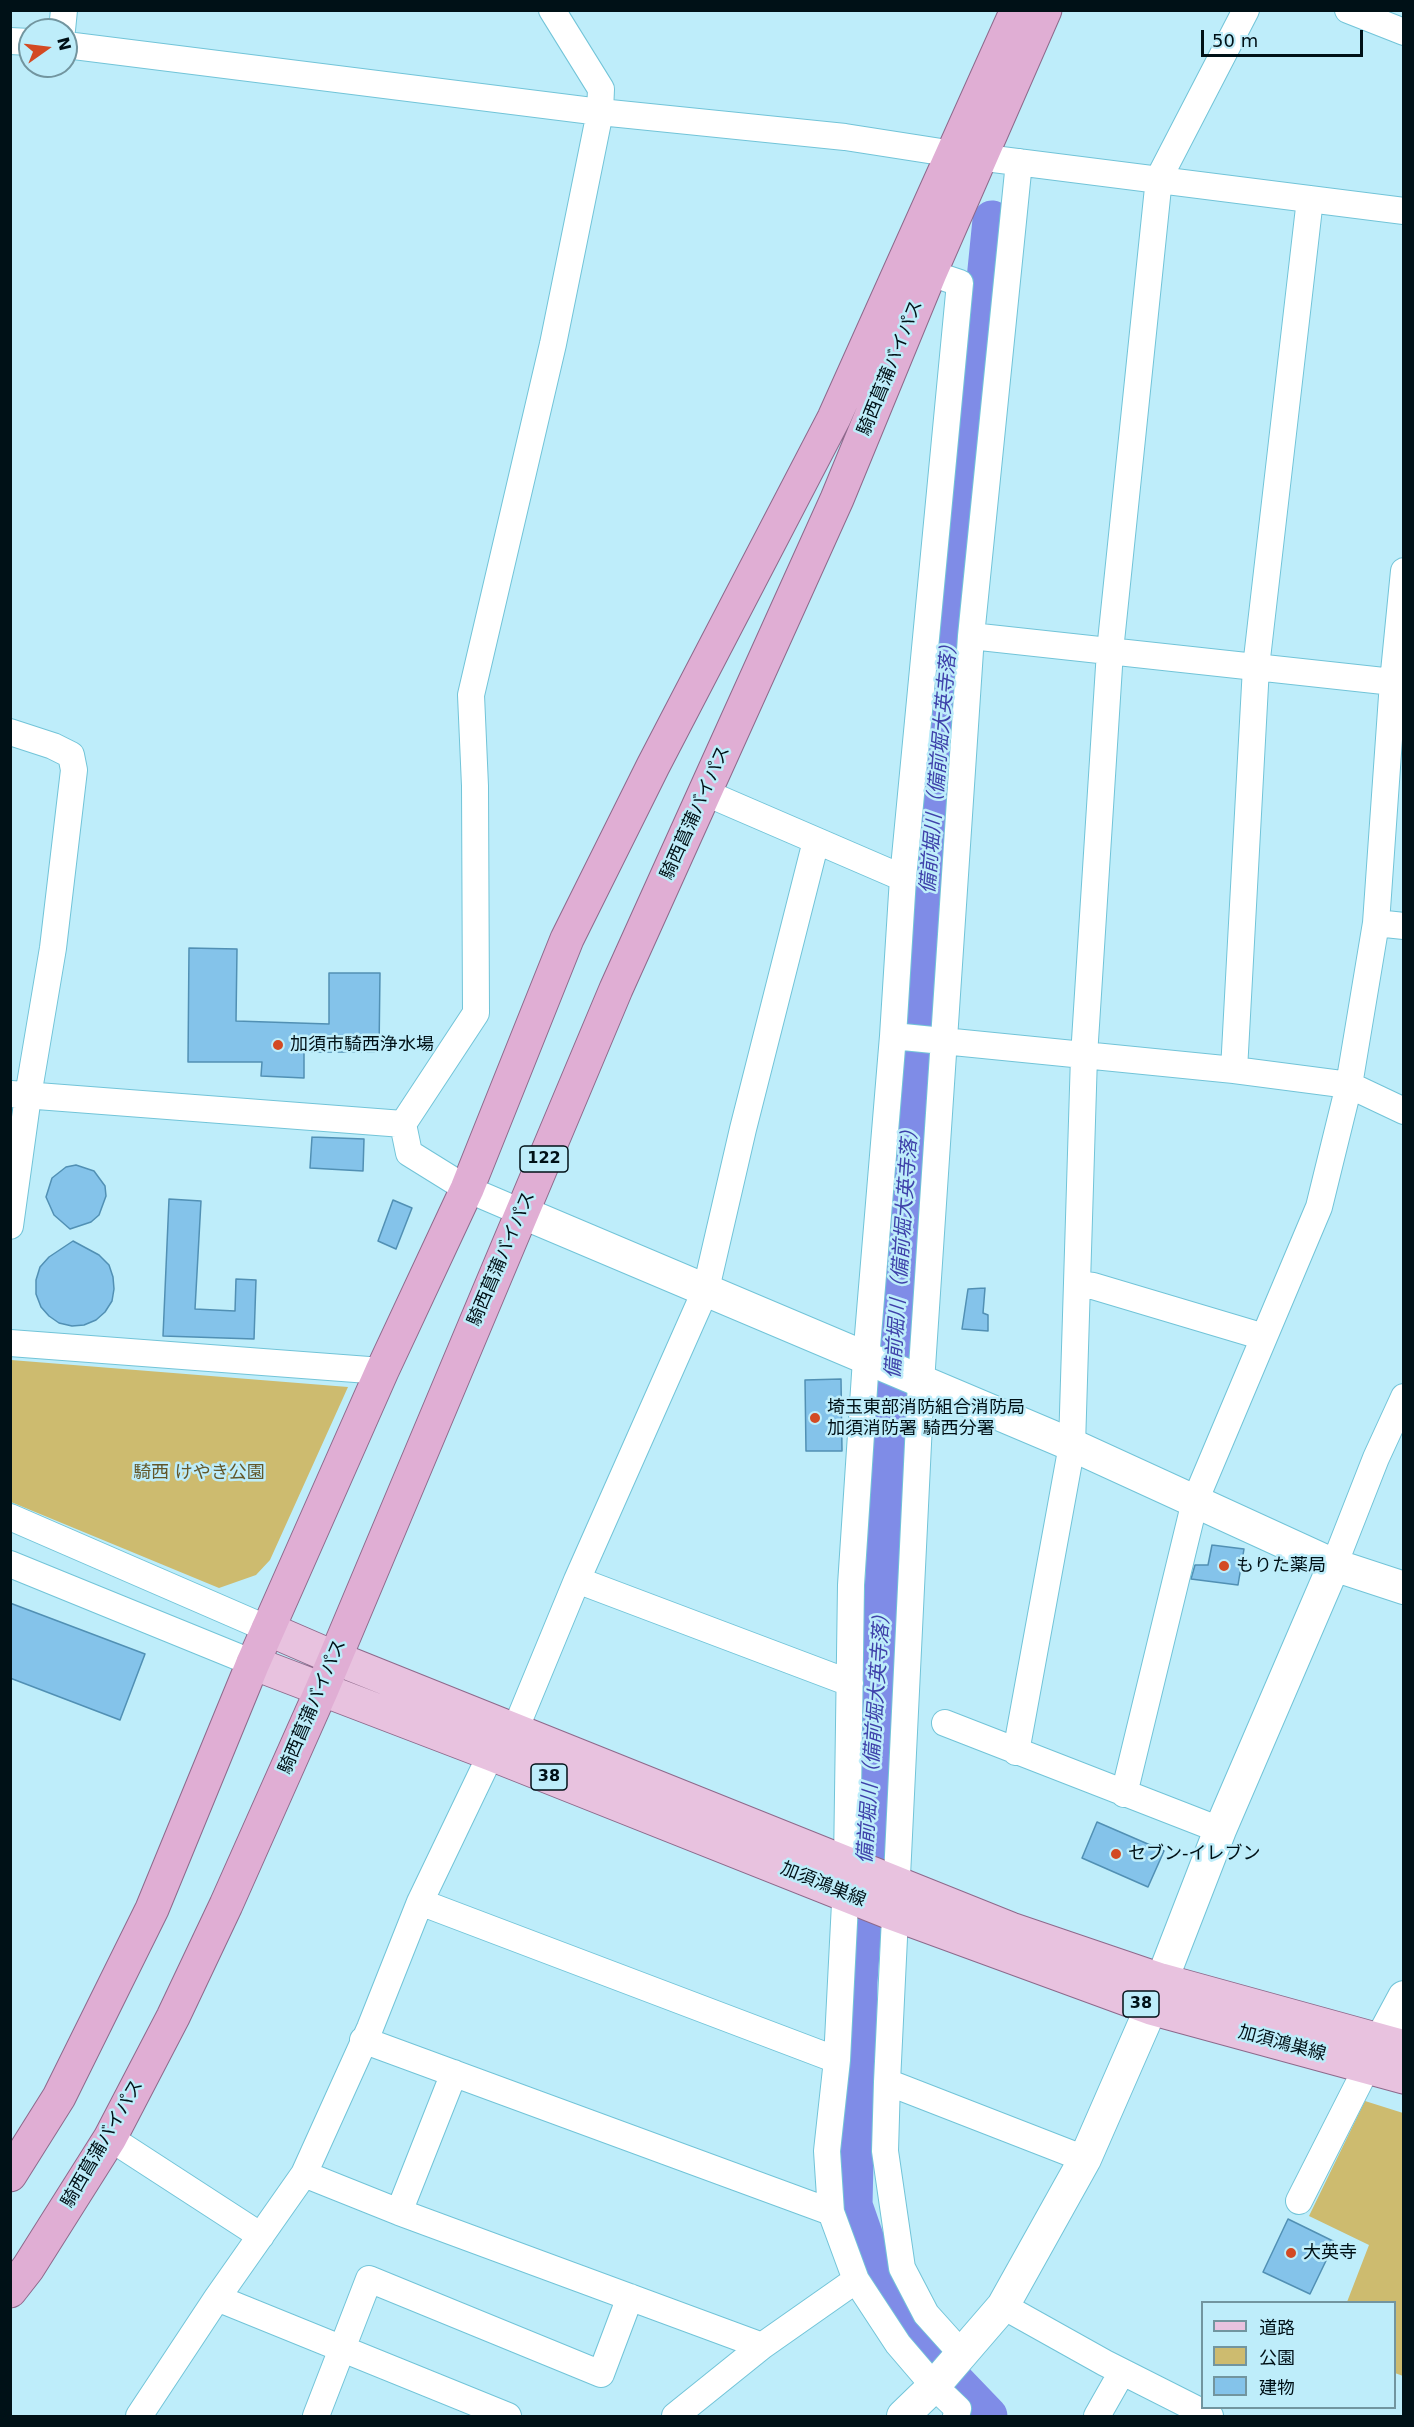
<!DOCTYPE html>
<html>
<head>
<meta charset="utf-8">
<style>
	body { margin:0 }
	#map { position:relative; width:1414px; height:2427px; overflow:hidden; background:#beedfa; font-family:"DejaVu Sans","Noto Sans JP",sans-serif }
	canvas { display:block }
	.frame { position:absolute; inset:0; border:12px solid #001117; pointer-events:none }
	.legend { position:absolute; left:1201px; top:2301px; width:195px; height:108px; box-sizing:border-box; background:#beedfa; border:2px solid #72959f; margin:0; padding:8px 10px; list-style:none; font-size:18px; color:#001117 }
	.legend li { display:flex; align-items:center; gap:12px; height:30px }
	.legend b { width:30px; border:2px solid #72959f }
	.north { position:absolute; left:18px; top:18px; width:60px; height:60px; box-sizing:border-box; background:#beedfa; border:2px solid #72959f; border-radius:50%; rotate:76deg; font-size:16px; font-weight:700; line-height:24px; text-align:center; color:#001117 }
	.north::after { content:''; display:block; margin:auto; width:21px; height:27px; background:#d34a23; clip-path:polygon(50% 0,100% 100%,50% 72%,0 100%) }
	.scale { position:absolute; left:1201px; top:30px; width:162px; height:27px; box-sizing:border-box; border:3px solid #001117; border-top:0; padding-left:8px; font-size:18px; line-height:21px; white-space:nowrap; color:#001117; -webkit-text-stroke:4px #beedfa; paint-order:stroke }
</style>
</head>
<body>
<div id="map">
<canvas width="1414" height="2427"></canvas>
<div class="frame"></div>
<ul class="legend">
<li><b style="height:8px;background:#e8c2df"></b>道路</li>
<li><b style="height:16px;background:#cdbb6f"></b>公園</li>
<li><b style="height:16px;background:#84c3ea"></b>建物</li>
</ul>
<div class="north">N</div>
<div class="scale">50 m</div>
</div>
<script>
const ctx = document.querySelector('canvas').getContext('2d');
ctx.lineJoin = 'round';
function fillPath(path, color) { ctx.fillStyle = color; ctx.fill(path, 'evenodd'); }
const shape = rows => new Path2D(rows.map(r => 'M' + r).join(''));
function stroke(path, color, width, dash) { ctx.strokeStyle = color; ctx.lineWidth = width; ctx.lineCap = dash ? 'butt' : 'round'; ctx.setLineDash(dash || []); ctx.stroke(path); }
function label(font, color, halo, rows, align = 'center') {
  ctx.font = font + ' "DejaVu Sans","Noto Sans JP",sans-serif'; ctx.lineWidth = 5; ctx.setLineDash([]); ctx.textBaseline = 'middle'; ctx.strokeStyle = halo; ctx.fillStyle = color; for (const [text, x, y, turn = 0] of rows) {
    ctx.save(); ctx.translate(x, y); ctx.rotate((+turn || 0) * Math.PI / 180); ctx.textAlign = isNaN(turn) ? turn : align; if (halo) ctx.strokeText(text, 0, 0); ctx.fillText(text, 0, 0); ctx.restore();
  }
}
const green = shape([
	[11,1360,348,1387,270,1560,256,1575,219,1588,11,1502],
	[1365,2101,1403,2113,1403,2376,1395,2373,1394,2302,1347,2302,1369,2245,1309,2216]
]);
const river = shape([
	[988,2416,915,2340,881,2286,853,2205,858,1982,880,1667,903,1232,947,667,992,220]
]);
const building = shape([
	[189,948,237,949,236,1021,329,1024,329,973,380,973,379,1052,304,1052,304,1078,261,1076,262,1062,188,1062,189,948],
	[312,1137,364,1139,363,1171,310,1168,312,1137],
	[76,1165,94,1171,105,1186,106,1196,99,1215,91,1222,70,1229,54,1215,46,1197,52,1178,66,1167,76,1165],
	[169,1199,201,1201,195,1309,235,1311,236,1279,256,1280,254,1339,163,1336,169,1199],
	[393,1200,412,1208,396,1249,378,1241,393,1200],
	[73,1241,99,1255,109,1265,113,1277,114,1289,112,1301,105,1312,96,1320,84,1325,72,1326,59,1323,49,1316,41,1307,36,1294,36,1280,40,1267,49,1257,73,1241],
	[985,1288,983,1313,988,1315,988,1331,962,1329,968,1289,985,1288],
	[841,1379,842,1451,806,1451,805,1380,841,1379],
	[1212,1545,1244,1549,1238,1585,1191,1579,1195,1565,1208,1565,1212,1545],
	[10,1603,145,1654,120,1720,10,1678,10,1603],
	[1097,1822,1164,1851,1148,1887,1082,1858,1097,1822],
	[1288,2219,1335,2242,1310,2294,1263,2272,1288,2219]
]);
const minor = shape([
	[1348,10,1404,32],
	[62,30,64,10],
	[10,41,30,42],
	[66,45,600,112,845,137,954,154,1404,211],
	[930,273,960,283,903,878,893,1036,866,1359,851,1585,847,1864,837,2060,827,2151,831,2212,856,2280,898,2344,934,2386,958,2409,956,2416],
	[971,636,1019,162],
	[10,732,53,746,71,755,74,770,53,948,28,1096,10,1226],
	[706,793,903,878],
	[1376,923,1404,926],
	[893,1036,1234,1070,1349,1085,1404,1111],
	[1234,1070,1256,667,1310,199],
	[11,1094,403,1124],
	[521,1212,467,1189,409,1153,403,1124,476,1013,475,786,471,695,553,344,600,112,601,89,552,10],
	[1077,1284,1093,1286,1264,1337],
	[10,1343,382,1371],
	[10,1517,268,1629],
	[10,1564,253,1663],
	[1334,1565,1376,1458,1404,1397],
	[577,1580,850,1683],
	[945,1723,1220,1830],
	[515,1730,577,1580,706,1289,743,1129,816,841],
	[1016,1752,1072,1445,1084,1056,1110,651,1159,178,1246,10],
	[1124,1794,1195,1501,1319,1207,1349,1085,1376,923,1393,682,1404,571],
	[420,1902,837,2060],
	[363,2040,831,2212],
	[887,2082,1085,2159],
	[110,2138,261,2236],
	[304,2174,399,2212,762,2346],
	[1299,2201,1367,2067],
	[399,2212,454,2073],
	[217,2298,508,2416],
	[1003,2306,1105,2363,1210,2416],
	[962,2354,926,2314,902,2268,885,2151,887,2082,921,1382,971,636,1393,682],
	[139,2416,217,2298,304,2174,370,2028,420,1902,491,1754],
	[316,2416,369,2279,601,2374,630,2297],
	[675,2416,762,2346,856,2280],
	[1097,2416,1122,2372]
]);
const tertiary = shape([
	[521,1212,1072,1445,1334,1565,1404,1588],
	[1369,2062,1404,1997],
	[903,2416,934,2386,1003,2306,1085,2159,1151,2008,1220,1830,1334,1565]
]);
const primary = shape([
	[268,1629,335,1658,1011,1929,1161,1980,1404,2047],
	[253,1663,491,1754,886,1911,1151,2008,1404,2077]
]);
const trunk = shape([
	[10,2175,59,2097,152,1909,253,1663,382,1371,467,1189,567,939,653,766,834,418,1017,10],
	[10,2291,28,2268,110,2138,173,2017,226,1905,322,1689,616,989,837,499,930,273,1045,10]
]);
const markers = [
	[278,1045,6,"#d34a23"],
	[815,1418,6,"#d34a23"],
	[1224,1566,6,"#d34a23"],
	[1116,1854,6,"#d34a23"],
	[1291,2253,6,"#d34a23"]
];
const shields = [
	[544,1159,48],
	[549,1777,36],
	[1141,2004,36]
];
const shieldNames = [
	["122",544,1159],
	["38",549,1777],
	["38",1141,2004]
];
const streetNames = [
	["騎西菖蒲バイパス",891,368,-68],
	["騎西菖蒲バイパス",696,813,-66],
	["騎西菖蒲バイパス",502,1259,-67],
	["騎西菖蒲バイパス",313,1707,-67],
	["加須鴻巣線",823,1885,22],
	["加須鴻巣線",1282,2044,15],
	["騎西菖蒲バイパス",103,2144,-60]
];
const poiNames = [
	["加須市騎西浄水場",290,1045],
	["埼玉東部消防組合消防局",827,1408],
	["加須消防署 騎西分署",827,1429],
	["もりた薬局",1236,1566],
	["セブン-イレブン",1128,1854],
	["大英寺",1303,2253]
];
const parkNames = [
	["騎西 けやき公園",199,1473]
];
const waterNames = [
	["備前堀川（備前堀大英寺落）",940,764,-85],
	["備前堀川（備前堀大英寺落）",903,1249,-86],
	["備前堀川（備前堀大英寺落）",875,1734,-86]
];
fillPath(green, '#cdbb6f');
stroke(river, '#7f8ce7', 39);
fillPath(building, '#84c3ea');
stroke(building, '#5190b4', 1.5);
stroke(minor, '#72c4d8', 28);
stroke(tertiary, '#72c4d8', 34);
stroke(primary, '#8d698b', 35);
stroke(trunk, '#8d698b', 35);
stroke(minor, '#fff', 26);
stroke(tertiary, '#fff', 32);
stroke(primary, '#e8c2df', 33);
stroke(trunk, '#e0aed4', 33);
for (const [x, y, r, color] of markers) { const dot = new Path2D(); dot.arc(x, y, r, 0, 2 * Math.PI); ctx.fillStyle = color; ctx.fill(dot); stroke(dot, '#beedfa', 2); }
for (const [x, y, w] of shields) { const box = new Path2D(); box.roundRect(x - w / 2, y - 13, w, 26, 4.5); ctx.fillStyle = '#beedfa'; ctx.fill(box); stroke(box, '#001117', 1.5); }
label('bold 16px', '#001117', null, shieldNames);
label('18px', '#001117', '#beedfa', streetNames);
label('18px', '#001117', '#beedfa', poiNames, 'left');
label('18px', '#62572a', '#beedfa', parkNames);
label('italic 20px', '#3e41aa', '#beedfa', waterNames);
</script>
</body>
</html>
